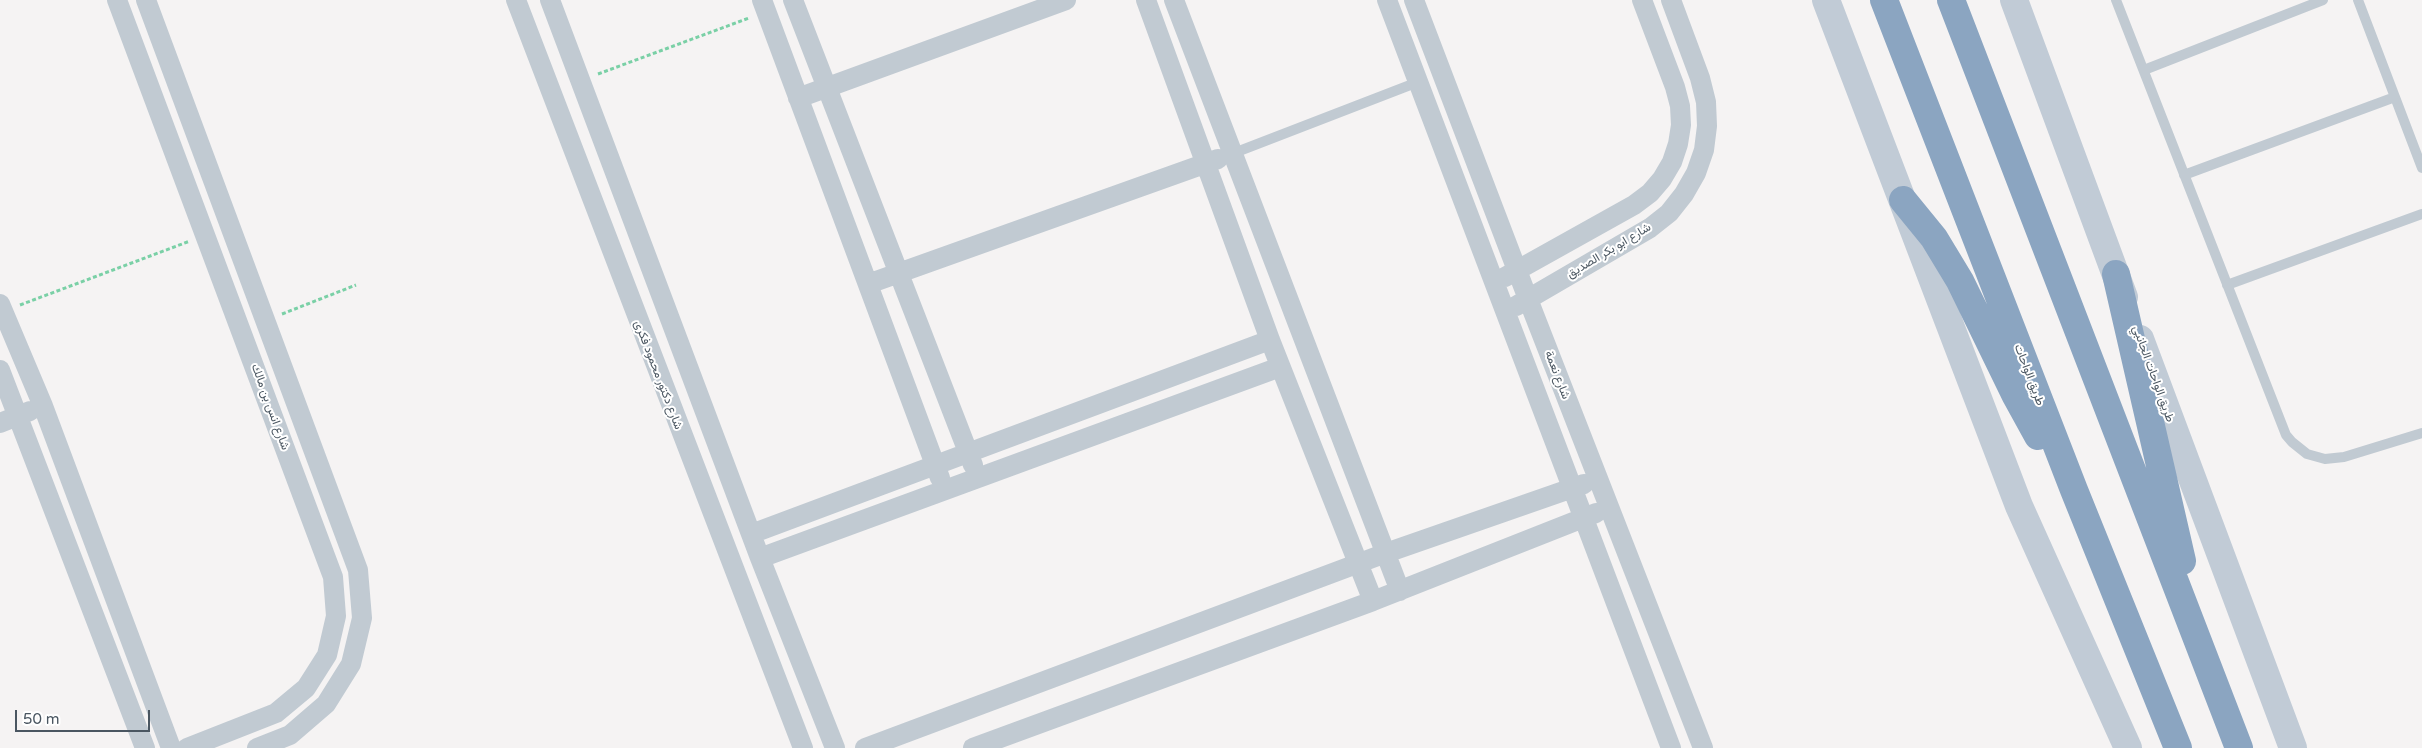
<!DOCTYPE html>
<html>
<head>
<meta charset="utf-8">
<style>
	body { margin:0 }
	#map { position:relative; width:2422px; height:748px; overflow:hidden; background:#f5f3f3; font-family:"Varela Round",sans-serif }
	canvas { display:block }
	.scale { position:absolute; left:15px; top:710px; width:135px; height:22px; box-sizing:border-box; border:2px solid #4a5661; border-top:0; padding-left:6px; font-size:15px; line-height:18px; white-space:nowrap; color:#4a5661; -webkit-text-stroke:4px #fff; paint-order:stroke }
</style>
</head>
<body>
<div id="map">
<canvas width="2422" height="748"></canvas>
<div class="scale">50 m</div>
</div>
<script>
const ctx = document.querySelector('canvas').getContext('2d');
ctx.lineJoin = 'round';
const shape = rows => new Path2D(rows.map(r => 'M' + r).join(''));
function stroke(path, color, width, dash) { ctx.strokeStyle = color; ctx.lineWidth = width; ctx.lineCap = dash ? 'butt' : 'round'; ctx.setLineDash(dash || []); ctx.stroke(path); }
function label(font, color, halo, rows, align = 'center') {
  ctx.font = font + ' "Varela Round",Vazirmatn,sans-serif'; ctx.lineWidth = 4; ctx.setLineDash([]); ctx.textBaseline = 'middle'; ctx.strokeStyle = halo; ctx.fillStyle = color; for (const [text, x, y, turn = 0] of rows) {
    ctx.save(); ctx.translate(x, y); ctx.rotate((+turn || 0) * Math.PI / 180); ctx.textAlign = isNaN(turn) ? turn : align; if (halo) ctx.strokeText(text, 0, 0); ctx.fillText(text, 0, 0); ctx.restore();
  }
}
const path = shape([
	[598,74,749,18],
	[20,305,190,241],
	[282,314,356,285]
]);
const lane = shape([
	[2116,0,2286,435,2292,442,2307,454,2325,459,2344,457,2422,433],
	[2358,0,2422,168],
	[2144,70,2323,0],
	[1234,153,1418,82],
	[2184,175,2395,97],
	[2227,285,2422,214]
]);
const street = shape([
	[117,0,333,577,336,616,327,655,306,688,276,713,187,748],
	[146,0,358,570,362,618,351,664,326,704,290,735,257,748],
	[516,0,803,748],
	[550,0,760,558,835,748],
	[762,0,940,478],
	[793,0,973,465],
	[1146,0,1270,340,1373,601],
	[1174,0,1400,591],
	[1387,0,1671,748],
	[1414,0,1528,299,1703,748],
	[798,98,1066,0],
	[1505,277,1634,205,1650,193,1662,179,1672,162,1678,144,1681,125,1680,106,1675,87,1642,0],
	[868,284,1218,159],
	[0,304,43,406,171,748],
	[1516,306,1650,228,1669,213,1684,194,1696,173,1704,150,1707,126,1706,102,1700,78,1671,0],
	[0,370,145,748],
	[0,423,30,411],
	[751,534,1270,340],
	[760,558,1280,367],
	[865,748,1386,553,1584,484],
	[973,748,1373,601,1596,513]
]);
const secondary = shape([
	[1826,0,2019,506,2128,748],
	[2014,0,2124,297],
	[2140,339,2293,748]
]);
const highway = shape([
	[1884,0,2074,490,2178,748],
	[1951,0,2239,748],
	[1903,200,1934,238,1960,281,2016,396,2038,436],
	[2116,274,2182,561]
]);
const streetNames = [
	["شارع ابو بكر الصديق",1609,251,-31],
	["طريق الواحات الجانبي",2153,374,70],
	["شارع دكتور محمود فكرى",658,375,69],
	["شارع نعمة",1557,375,69],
	["طريق الواحات",2029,375,69],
	["شارع انس بن مالك",270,407,70]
];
stroke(path, '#7ad0a6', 3, [4, 2.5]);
stroke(lane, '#c1cad2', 10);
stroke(street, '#c1cad2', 20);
stroke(secondary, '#c1cbd6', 28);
stroke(highway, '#8ba5c1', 28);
label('12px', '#4a5661', '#fff', streetNames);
</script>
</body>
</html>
